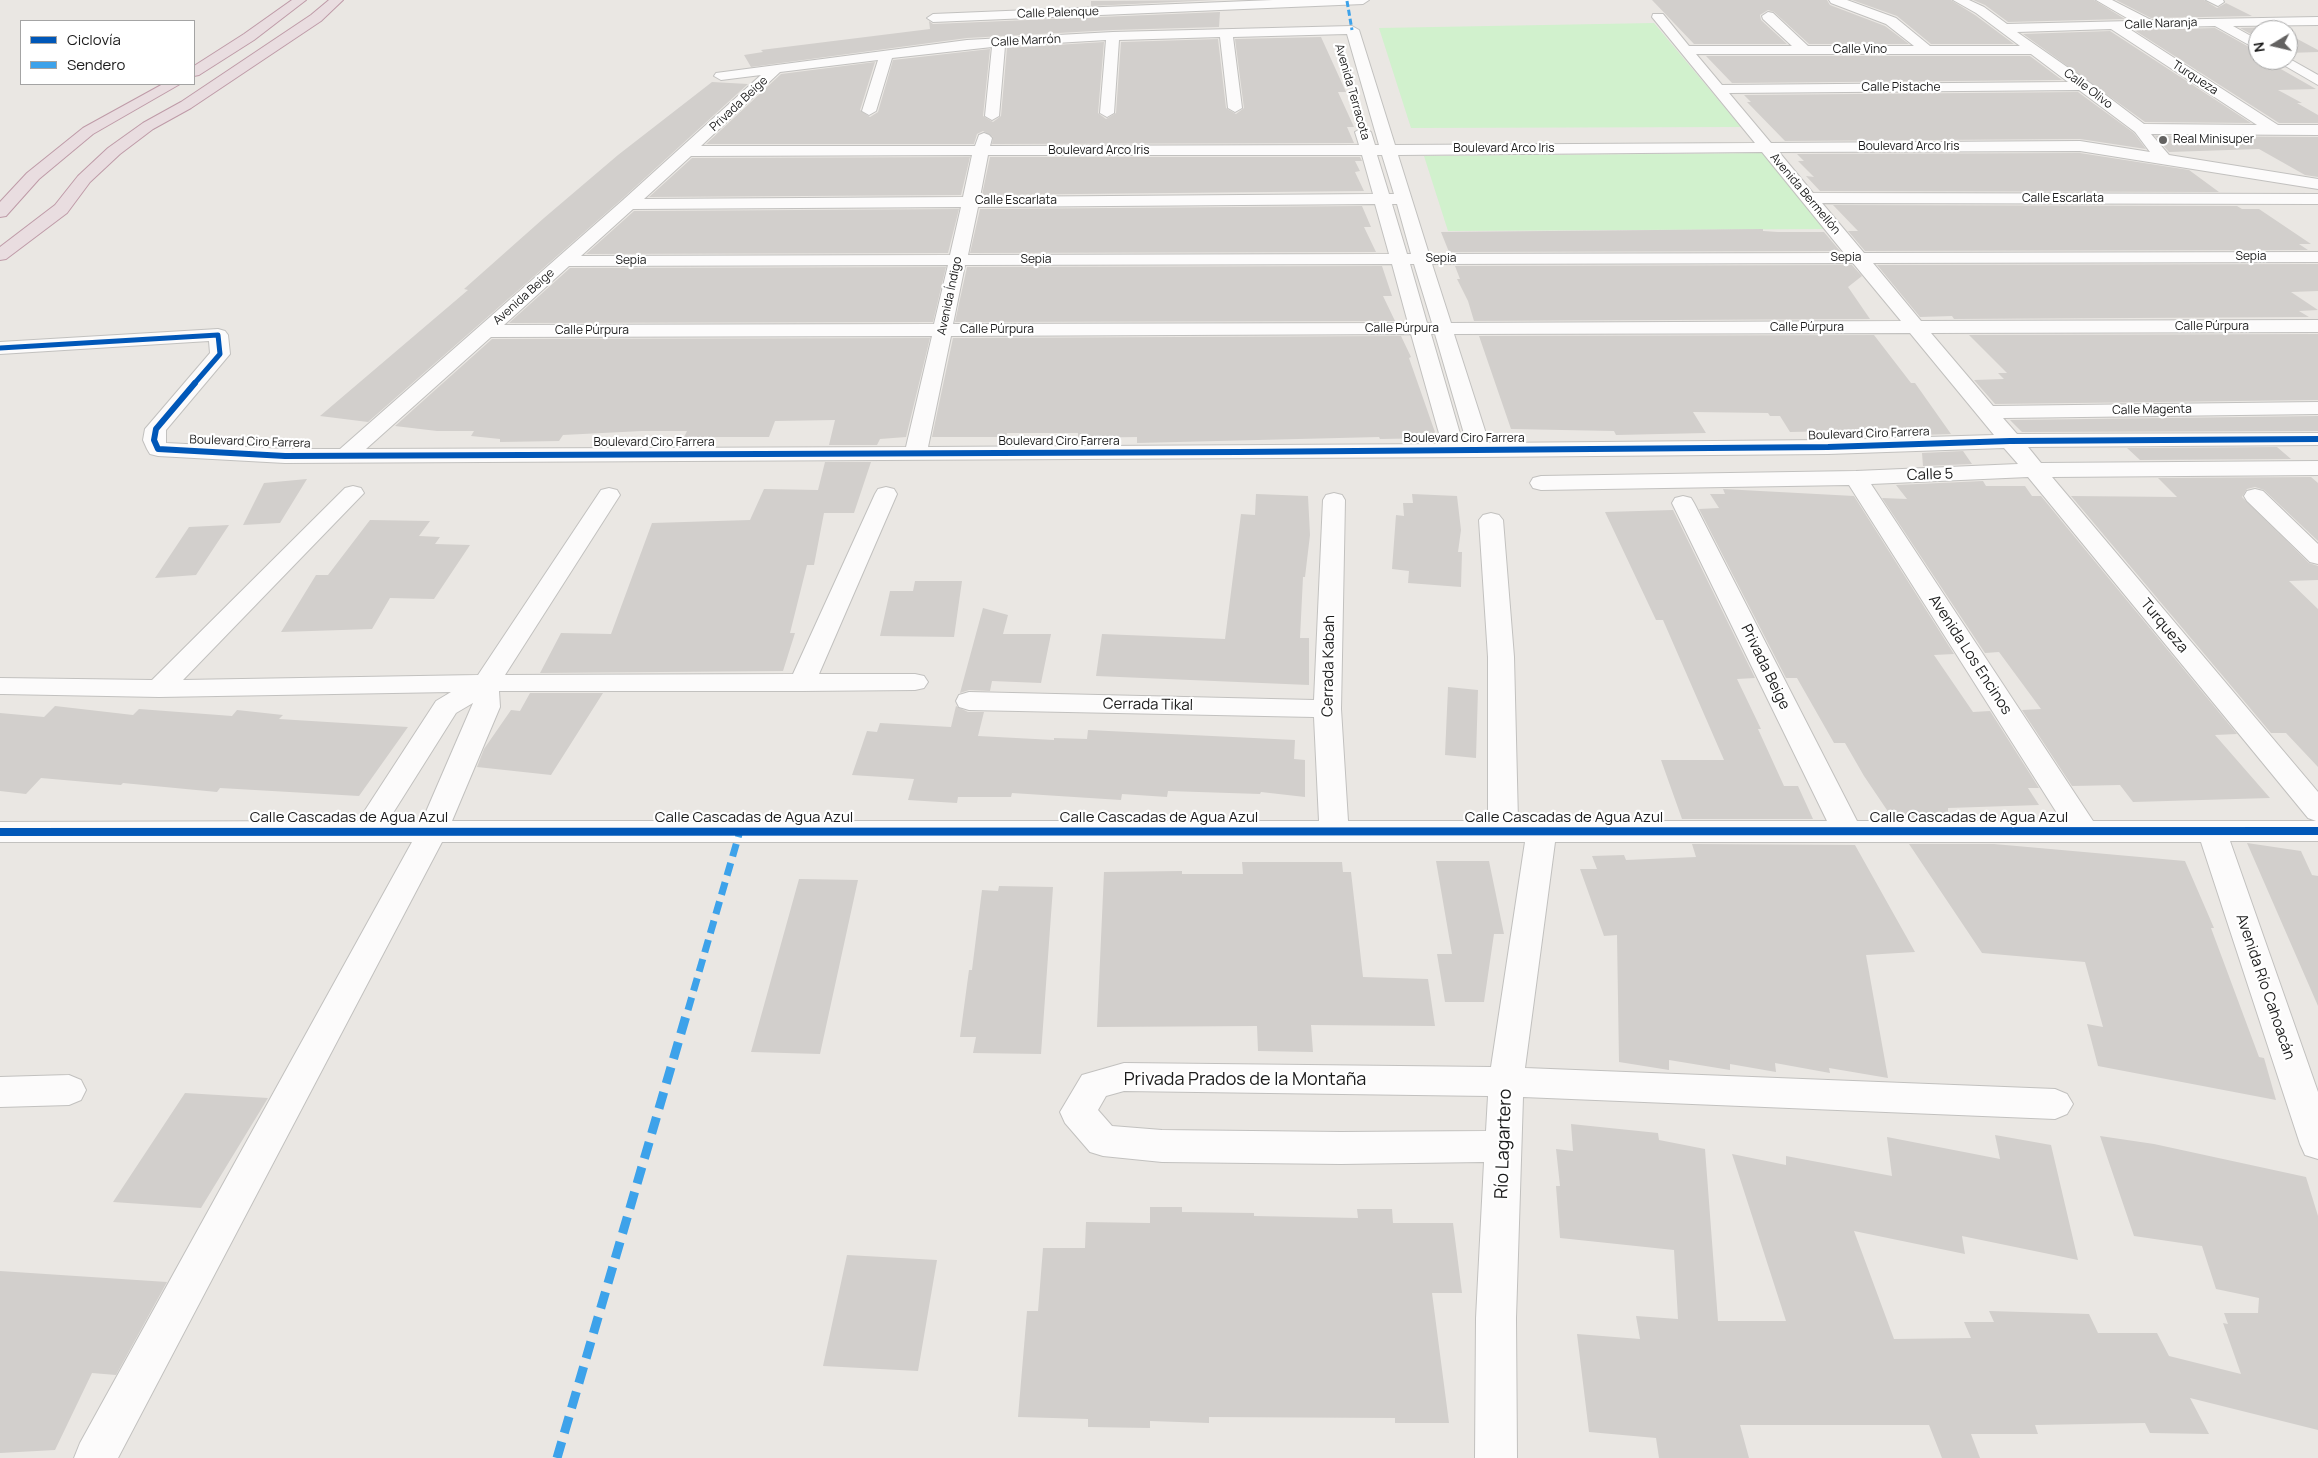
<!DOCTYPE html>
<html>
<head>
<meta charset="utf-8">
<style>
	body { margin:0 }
	#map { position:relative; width:2318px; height:1458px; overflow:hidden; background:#eae7e3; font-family:Manrope,sans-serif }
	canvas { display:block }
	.legend { position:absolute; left:20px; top:20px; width:175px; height:65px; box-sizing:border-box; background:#fff; border:1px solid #a4a4a4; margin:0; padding:6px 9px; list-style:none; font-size:15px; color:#1b1b1b }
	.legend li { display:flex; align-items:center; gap:10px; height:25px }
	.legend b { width:25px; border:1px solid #a4a4a4 }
	.north { position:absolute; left:2248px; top:20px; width:50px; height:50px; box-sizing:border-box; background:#fff; border:1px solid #a4a4a4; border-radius:50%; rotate:261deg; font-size:14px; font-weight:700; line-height:20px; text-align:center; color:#1b1b1b }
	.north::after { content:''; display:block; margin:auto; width:18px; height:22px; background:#636261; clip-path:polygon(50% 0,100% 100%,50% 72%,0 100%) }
</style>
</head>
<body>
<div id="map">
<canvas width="2318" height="1458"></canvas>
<ul class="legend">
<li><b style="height:6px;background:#0057b8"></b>Ciclovía</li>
<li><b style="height:6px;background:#3da2ea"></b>Sendero</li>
</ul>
<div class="north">N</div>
</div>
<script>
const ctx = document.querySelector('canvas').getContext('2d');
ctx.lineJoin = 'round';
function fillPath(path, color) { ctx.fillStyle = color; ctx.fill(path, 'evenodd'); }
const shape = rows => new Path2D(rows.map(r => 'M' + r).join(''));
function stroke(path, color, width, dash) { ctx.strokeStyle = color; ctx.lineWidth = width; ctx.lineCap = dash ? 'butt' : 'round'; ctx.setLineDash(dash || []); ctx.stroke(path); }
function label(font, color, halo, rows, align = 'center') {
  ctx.font = font + ' Manrope,sans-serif'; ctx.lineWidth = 4.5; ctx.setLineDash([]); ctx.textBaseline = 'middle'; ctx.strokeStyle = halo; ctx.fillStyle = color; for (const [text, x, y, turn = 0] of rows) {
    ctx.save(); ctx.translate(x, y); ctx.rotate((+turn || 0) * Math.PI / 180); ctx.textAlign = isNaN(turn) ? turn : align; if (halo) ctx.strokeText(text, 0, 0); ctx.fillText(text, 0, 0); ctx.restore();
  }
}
const park = shape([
	[1654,23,1741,127,1411,128,1379,28],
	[1765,153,1825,229,1448,231,1424,156]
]);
const building = shape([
	[1217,0,1091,6,1091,1],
	[1652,0,1827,0,1830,5,1885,26,1909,44,1809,44,1774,12,1768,10,1760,15,1761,20,1787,44,1694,44],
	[1852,0,1951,0,1975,15,2014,44,1931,44,1897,16],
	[1973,0,2094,0,2125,19,2008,22,1985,5],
	[2116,0,2204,0,2217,8,2226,3,2252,16,2151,18],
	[1220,12,1219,27,1113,30,967,38,751,67,744,55,763,52,761,50,930,29,929,21,933,24],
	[2274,27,2279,30,2258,30,2258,38,2240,28],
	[2215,28,2258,52,2258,54,2254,54,2258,56,2258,60,2265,60,2316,89,2278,90,2302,103,2297,103,2318,115,2318,123,2279,123,2134,30],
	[2110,31,2251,123,2145,122,2023,34],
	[2288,34,2318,50,2318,52,2288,53],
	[1321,37,1346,92,1338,92,1354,127,1347,127,1354,143,992,144,993,137,983,131,977,134,974,144,706,144,781,74,875,62,860,110,870,117,878,112,893,60,990,49,983,116,993,122,1001,116,1007,48,1104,42,1098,113,1106,119,1116,113,1121,42,1218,39,1226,108,1236,114,1244,108,1235,39],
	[1706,56,2030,56,2062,80,1732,83],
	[712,82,748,84,622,199,368,422,320,416,468,290,464,289,544,218,618,155],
	[2078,92,2134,133,2146,149,2080,139,1785,141,1747,102,1751,102,1744,95],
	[2155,136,2318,137,2318,177,2305,175,2259,149,2169,152],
	[2080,153,2189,170,2219,192,1820,191,1806,176,1814,177,1798,161,1804,161,1797,154],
	[970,157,961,195,649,197,692,158],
	[990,157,1360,157,1362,161,1355,161,1360,171,1355,172,1364,191,982,195],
	[1833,205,2237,206,2242,209,2259,209,2311,244,2299,244,2308,250,1865,251,1848,231,1858,231],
	[1362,206,1371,227,1364,227,1376,252,970,253,980,209],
	[959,209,948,253,586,254,634,211],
	[1763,229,1763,231,1778,232,1824,232,1840,251,1449,252,1441,232],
	[2318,264,2318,291,2291,292,2318,310,2299,311,2309,317,1954,319,1952,316,1920,317,1877,265],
	[1852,265,1862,276,1848,287,1870,319,1474,321,1468,301,1457,279,1460,279,1455,266],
	[1382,266,1392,296,1383,296,1395,321,955,322,967,267],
	[946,267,933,322,509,323,570,268],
	[2318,334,2318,400,1995,404,1974,380,2004,379,1998,373,2007,373,1969,335],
	[1874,335,1911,383,1915,383,1951,434,1921,435,1921,429,1790,432,1780,416,1770,416,1768,413,1693,412,1706,433,1616,435,1614,431,1511,429,1479,336],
	[1401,336,1411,357,1409,358,1437,438,1380,439,1379,437,1137,443,1137,437,1078,438,1078,433,1007,433,1006,437,932,437,953,338],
	[930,338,906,437,880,439,877,445,829,445,835,420,775,421,769,437,684,437,687,431,642,431,563,435,559,441,500,442,500,439,471,436,474,431,437,431,395,426,492,339],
	[2318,416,2318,431,2022,432,2010,420],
	[2277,447,2291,459,2140,460,2127,448],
	[1963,451,1972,464,1923,466,1922,453],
	[825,462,871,462,854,513,824,513,814,565,807,565,790,633,795,633,783,671,540,673,561,633,611,634,652,523,750,520,764,489,818,490],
	[2311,477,2318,483,2318,541,2264,490,2255,487,2247,489,2242,497,2309,563,2318,566,2318,580,2289,581,2318,609,2318,767,2286,733,2271,733,2071,496,2177,497,2158,478],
	[307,479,280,523,243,525,264,483],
	[1983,481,1986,486,2025,486,2032,496,2041,496,2237,734,2215,735,2270,798,2133,802,2120,785,2072,786,2022,710,2041,709,1999,652,1985,653,1882,498,1907,499,1896,485],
	[1723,489,1854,496,1954,654,1934,655,1973,712,1990,711,2039,788,2028,788,2039,805,1948,808,1948,819,1893,819,1864,776,1845,743,1834,743,1797,678,1786,678,1699,509,1719,508,1710,494,1725,494],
	[1256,494,1308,496,1310,535,1305,577,1303,577,1300,638,1309,638,1309,685,1096,676,1102,634,1225,639,1241,514,1255,515],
	[1412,494,1457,496,1461,530,1458,552,1462,552,1461,587,1408,583,1409,571,1392,569,1396,515,1404,516,1403,503,1413,503],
	[1673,510,1755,678,1737,679,1761,729,1758,729,1784,786,1798,786,1813,819,1682,819,1661,760,1724,760,1663,620,1656,620,1605,512],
	[370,520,430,521,419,536,440,537,435,544,470,545,434,599,390,598,372,629,281,632,316,575,328,575],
	[229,525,196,575,155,578,189,527],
	[915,581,962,581,954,637,880,636,890,591,913,591],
	[983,608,1008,615,1003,634,1051,634,1041,683,992,681,990,691,969,690,960,693],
	[1448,687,1478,690,1476,758,1445,755],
	[530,693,603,693,551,775,477,767,484,749,511,710,520,711],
	[55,706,133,715,139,709,232,716,237,710,283,715,279,719,408,727,359,796,220,788,217,792,123,783,121,785,41,778,26,794,0,791,0,713,44,717],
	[956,706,968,712,984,712,978,736,1054,740,1054,738,1087,739,1088,730,1295,740,1294,759,1305,760,1305,797,1261,792,1260,794,1168,791,1167,797,1122,794,1121,800,1012,793,1011,797,958,797,957,803,908,800,914,779,852,775,867,731,877,732,880,723,951,727],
	[2247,843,2301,851,2312,875,2318,876,2318,1006],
	[1692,844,1855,845,1915,952,1866,955,1888,1078,1829,1068,1830,1073,1775,1063,1776,1072,1730,1064,1730,1070,1669,1060,1669,1070,1619,1062,1617,935,1604,936,1580,869,1597,869,1592,856,1624,855,1626,860,1696,857],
	[1909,844,1994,844,2185,861,2214,928,2211,928,2259,1057,2264,1058,2276,1100,2098,1066,2087,1024,2103,1027,2085,962,1982,953],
	[1436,861,1489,861,1504,934,1494,934,1484,1002,1445,1002,1437,954,1452,954],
	[1242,862,1342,862,1343,872,1351,872,1363,977,1428,979,1435,1026,1311,1025,1313,1052,1258,1051,1257,1026,1097,1027,1104,872,1182,871,1182,874,1243,874],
	[799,879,858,880,820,1054,751,1052],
	[999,886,1053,887,1041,1054,973,1053,976,1037,960,1037,969,970,972,970,982,890,998,891],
	[185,1093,268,1098,201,1208,113,1202],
	[1571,1124,1658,1133,1659,1140,1705,1149,1718,1321,1786,1321,1732,1154,1786,1165,1786,1156,1892,1176,1887,1137,2000,1159,1995,1135,2051,1145,2078,1260,1962,1236,1965,1254,1854,1231,1894,1339,1971,1338,1964,1322,1994,1322,1989,1311,2089,1314,2098,1333,2157,1333,2169,1356,2241,1374,2223,1323,2228,1324,2224,1313,2258,1313,2259,1298,2216,1289,2202,1246,2134,1236,2100,1136,2154,1144,2306,1177,2318,1216,2318,1430,2190,1398,2209,1434,2150,1433,2145,1423,2035,1425,2038,1434,1971,1434,1980,1458,1942,1458,1929,1425,1740,1425,1749,1458,1659,1458,1656,1438,1589,1432,1577,1334,1640,1339,1636,1316,1678,1319,1674,1250,1560,1238,1556,1186,1560,1186,1556,1149,1573,1151],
	[1150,1207,1182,1207,1182,1212,1254,1213,1254,1216,1358,1218,1357,1209,1392,1209,1393,1223,1453,1223,1462,1293,1432,1293,1449,1423,1395,1423,1395,1418,1209,1417,1209,1423,1150,1421,1150,1428,1088,1427,1088,1419,1018,1417,1027,1311,1038,1311,1043,1248,1085,1248,1086,1222,1150,1223],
	[847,1255,937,1260,918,1371,823,1366],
	[0,1271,167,1282,116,1375,92,1373,55,1450,0,1453]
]);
const minor = shape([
	[1273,0,1369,0,1363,4,933,22,927,18,933,14,1273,0],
	[1829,0,1847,0,1896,18,1930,46,2020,46,1976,13,1953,0,1969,0,1984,7,2007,24,2132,21,2096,0,2112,0,2151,20,2318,17,2318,25,2233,26,2258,40,2258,50,2215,26,2128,28,2278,125,2318,125,2318,135,2151,134,2169,155,2318,179,2318,189,2080,151,1779,152,1813,193,2318,194,2318,204,1822,203,1864,253,2318,252,2318,262,1873,263,1921,321,2318,320,2318,332,1931,333,1993,406,2318,402,2318,414,2003,418,2017,434,2318,433,2318,445,2028,447,2041,463,2318,461,2318,475,2052,477,2318,792,2318,841,2230,841,2318,1092,2318,1159,2305,1155,2300,1144,2201,842,1555,842,1525,1068,2055,1089,2067,1094,2073,1104,2067,1114,2055,1119,1523,1097,1516,1318,1517,1458,1475,1458,1476,1318,1484,1162,1341,1164,1162,1162,1103,1156,1090,1152,1065,1123,1060,1112,1082,1075,1124,1063,1491,1067,1525,842,442,842,118,1458,74,1458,80,1443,412,842,0,842,0,822,358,821,436,701,451,692,159,697,3,694,0,694,0,678,152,680,345,488,353,486,361,488,364,493,183,680,478,675,601,490,609,488,617,490,620,495,505,675,793,674,875,494,878,489,886,487,894,489,897,494,819,674,915,674,924,676,928,682,924,688,915,690,802,691,499,691,500,707,452,821,1319,821,1314,717,969,710,959,707,956,701,959,695,969,692,1314,700,1323,500,1326,495,1334,493,1342,495,1345,500,1341,709,1348,821,1488,821,1488,657,1479,520,1483,515,1491,513,1499,515,1503,520,1514,657,1518,821,1827,821,1672,503,1675,498,1683,496,1691,498,1694,503,1857,821,2062,821,1849,485,1541,490,1533,488,1530,483,1533,478,1541,476,1856,471,2018,464,2004,448,1828,454,1480,457,285,463,158,456,150,454,147,449,143,440,145,429,210,353,209,341,0,354,0,342,218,329,225,331,228,335,230,354,166,430,166,443,285,449,340,449,623,200,761,75,721,80,714,76,716,73,967,40,1113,32,1352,26,1359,30,1395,145,1755,143,1652,17,1653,14,1663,14,1689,46,1792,46,1763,19,1762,16,1768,12,1773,13,1808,46,1914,46,1886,24,1831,3,1829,0],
	[2111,29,2257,125,2144,124,2090,83,2017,32,2111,29],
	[1347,34,1379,145,1375,145,1371,132,1363,127,1355,132,1359,145,990,146,992,138,989,135,984,133,979,135,975,146,701,146,780,72,878,60,862,111,869,115,876,111,892,58,992,47,985,116,992,120,999,116,1005,46,1106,40,1100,113,1107,117,1114,113,1119,40,1220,37,1228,108,1235,112,1242,108,1233,37,1347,34],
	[1696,54,2031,54,2068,82,1722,85,1696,54],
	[2079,90,2135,132,2150,152,2080,141,1771,143,1729,93,2079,90],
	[1762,152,1844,253,1429,254,1398,155,1762,152],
	[972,155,963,197,644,199,691,156,972,155],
	[988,155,1362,155,1373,194,980,197,988,155],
	[1377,155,1382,155,1394,194,1389,194,1377,155],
	[1375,204,1389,254,968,255,978,207,1375,204],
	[1392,204,1397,204,1411,254,1407,254,1392,204],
	[961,207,950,255,581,256,633,209,961,207],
	[1853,263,1901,321,1451,323,1432,264,1853,263],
	[1392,264,1408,323,953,324,965,265,1392,264],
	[1410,264,1414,264,1432,323,1427,323,1410,264],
	[948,265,934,324,504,325,569,266,948,265],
	[1910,333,1994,435,1828,440,1489,443,1454,334,1910,333],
	[1411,334,1442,444,928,447,951,336,1411,334],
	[1431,334,1435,334,1467,444,1463,444,1431,334],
	[932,336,906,447,366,449,491,337,932,336],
	[2028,477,2308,818,2316,821,2093,821,1871,484,2028,477],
	[473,703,422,821,388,821,456,713,473,703],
	[1124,1091,1488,1096,1486,1131,1341,1132,1162,1130,1112,1126,1098,1110,1106,1096,1124,1091],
	[2206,0,2223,0,2224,2,2218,6,2206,0],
	[2288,58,2318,75,2318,85,2275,60,2288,60,2288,58],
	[2255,489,2263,491,2318,544,2318,564,2310,562,2247,501,2244,496,2247,491,2255,489],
	[69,1075,81,1080,86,1090,81,1100,69,1105,0,1107,0,1077,69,1075]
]);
const highway = shape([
	[292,0,306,0,254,40,199,75,194,76,194,66,244,34,292,0],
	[329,0,343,0,321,21,191,108,153,129,120,154,90,182,67,213,6,259,0,260,0,247,55,205,78,176,108,148,143,123,181,102,311,15,329,0],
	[163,84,180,84,93,134,39,179,6,216,0,217,0,202,27,173,83,128,163,84]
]);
const quietFar2 = shape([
	[1347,1,1352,30]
]);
const quietFar1 = shape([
	[688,1010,740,831]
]);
const quiet = shape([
	[557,1458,688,1009]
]);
const cyclewayFar2 = shape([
	[0,348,218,335,220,354,194,384]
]);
const cyclewayFar1 = shape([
	[195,383,156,429,154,440,158,449,285,456,1238,452,1828,447,2010,441,2318,439]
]);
const cycleway = shape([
	[0,832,2318,831]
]);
const markers = [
	[2163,140,5,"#636261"]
];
const farStreetnames = [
	["Calle Palenque",1058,13,-2],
	["Calle Naranja",2161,24,-2],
	["Calle Marrón",1026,41,-3],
	["Calle Vino",1860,50],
	["Turqueza",2195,78,33],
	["Calle Pistache",1901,88],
	["Calle Olivo",2088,89,37],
	["Avenida Terracota",1352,92,74],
	["Privada Beige",739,104,-43],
	["Boulevard Arco Iris",1909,147],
	["Boulevard Arco Iris",1504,149],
	["Boulevard Arco Iris",1099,151],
	["Avenida Bermellón",1805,194,50],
	["Calle Escarlata",2063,199],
	["Calle Escarlata",1016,201],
	["Sepia",2251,257],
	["Sepia",1846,258],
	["Sepia",1441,259],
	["Sepia",1036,260],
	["Sepia",631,261],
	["Avenida Índigo",950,296,-78],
	["Avenida Beige",524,297,-42],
	["Calle Púrpura",2212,327],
	["Calle Púrpura",1807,328],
	["Calle Púrpura",1402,329],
	["Calle Púrpura",997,330],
	["Calle Púrpura",592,331],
	["Calle Magenta",2152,410,-1],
	["Boulevard Ciro Farrera",1869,434,-2],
	["Boulevard Ciro Farrera",1464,439],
	["Boulevard Ciro Farrera",250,442,2],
	["Boulevard Ciro Farrera",1059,442],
	["Boulevard Ciro Farrera",654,443]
];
const farPoinames = [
	["Real Minisuper",2173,140]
];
const streetNames = [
	["Calle 5",1930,475,-2],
	["Turqueza",2164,626,50],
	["Avenida Los Encinos",1970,655,57],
	["Cerrada Kabah",1329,666,-89],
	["Privada Beige",1765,667,64],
	["Cerrada Tikal",1148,705,1],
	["Calle Cascadas de Agua Azul",349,818],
	["Calle Cascadas de Agua Azul",754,818],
	["Calle Cascadas de Agua Azul",1159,818],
	["Calle Cascadas de Agua Azul",1564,818],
	["Calle Cascadas de Agua Azul",1969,818],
	["Avenida Río Cahoacán",2265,987,71]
];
const nearStreetnames = [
	["Privada Prados de la Montaña",1245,1080],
	["Río Lagartero",1504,1144,-88]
];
fillPath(park, '#d1f1cd');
fillPath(building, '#d2cfcc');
stroke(minor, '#c2c1bf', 2);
stroke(highway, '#bf9ba8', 2);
fillPath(minor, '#fcfbfb');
fillPath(highway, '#e9dde0');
stroke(quietFar2, '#3da2ea', 3, [6, 3]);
stroke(quietFar1, '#3da2ea', 7, [13, 7]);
stroke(quiet, '#3da2ea', 9, [17, 9]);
stroke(cyclewayFar2, '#0057b8', 5);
stroke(cyclewayFar1, '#0057b8', 6);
stroke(cycleway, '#0057b8', 8);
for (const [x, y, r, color] of markers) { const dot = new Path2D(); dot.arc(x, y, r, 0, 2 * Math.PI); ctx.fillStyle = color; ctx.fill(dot); stroke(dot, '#fff', 2); }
label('12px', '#1b1b1b', '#fff', farStreetnames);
label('12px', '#1b1b1b', '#fff', farPoinames, 'left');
label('15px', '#1b1b1b', '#fff', streetNames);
label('18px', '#1b1b1b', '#fff', nearStreetnames);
</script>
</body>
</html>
